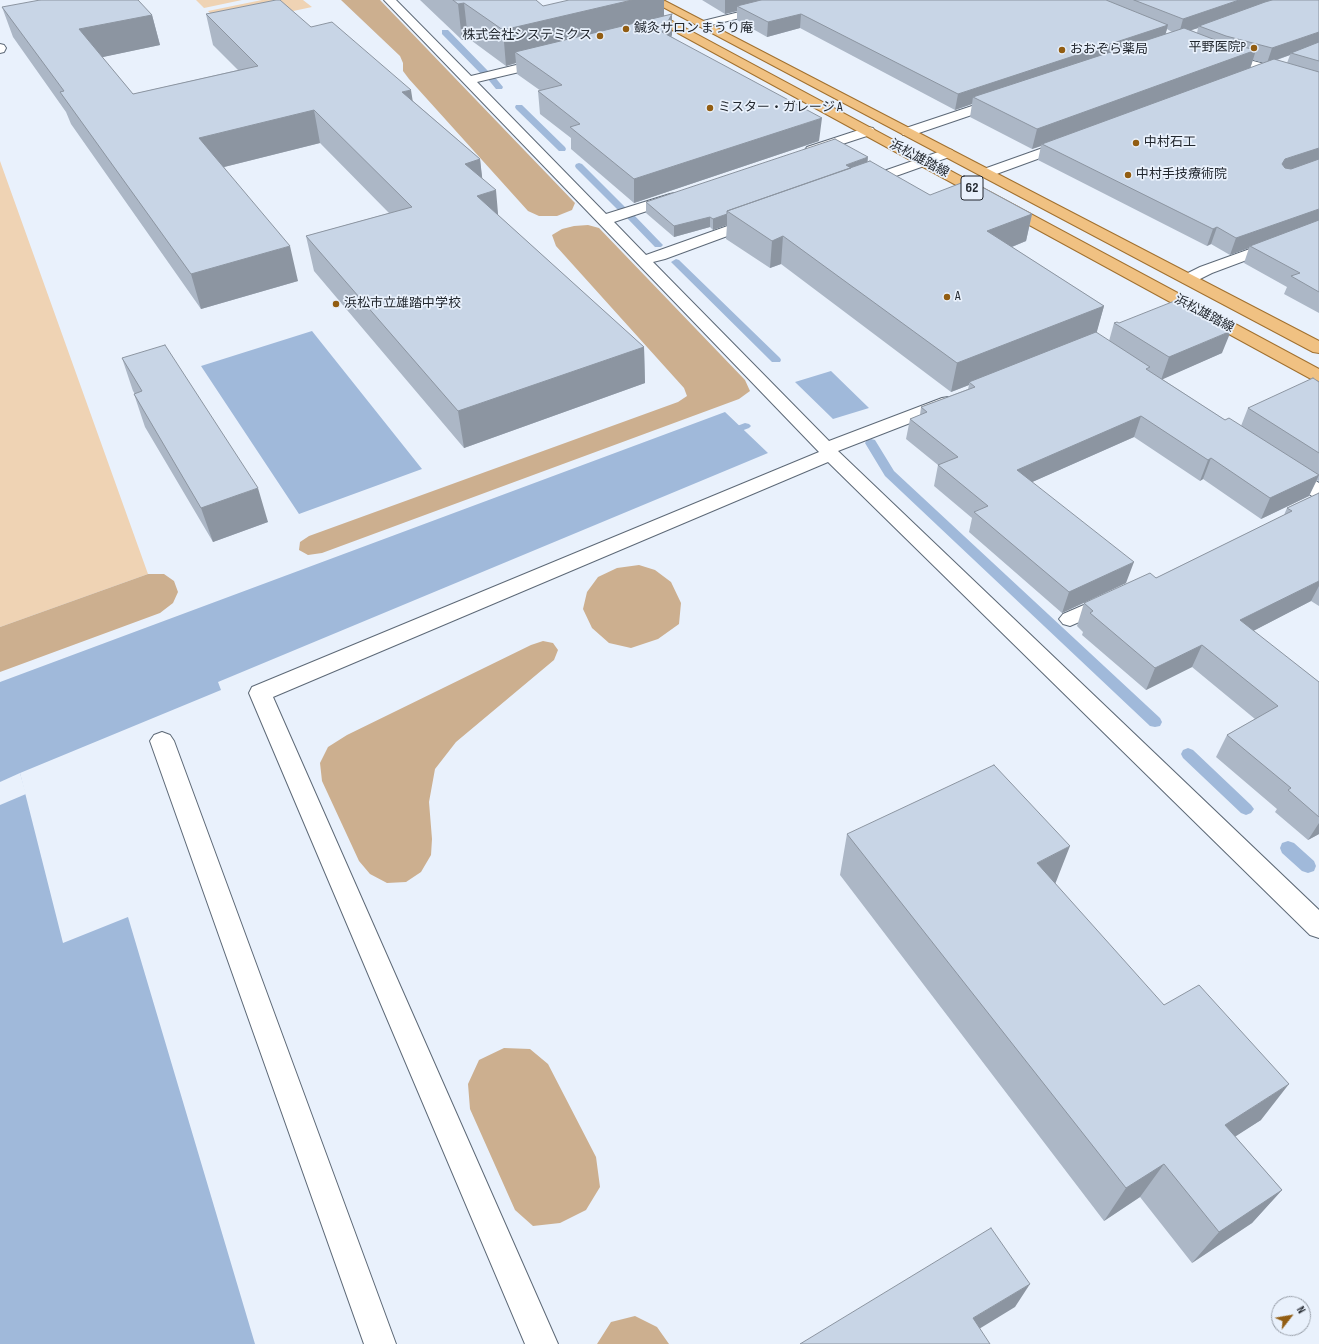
<!DOCTYPE html>
<html>
<head>
<meta charset="utf-8">
<style>
	body { margin:0 }
	#map { position:relative; width:1319px; height:1344px; overflow:hidden; background:#e9f1fc; font-family:"Sofia Sans Condensed",sans-serif }
	canvas { display:block }
	.north { position:absolute; left:1271px; top:1296px; width:40px; height:40px; box-sizing:border-box; background:#e9f1fc; border:1px solid #99a0aa; border-radius:50%; rotate:59deg; font-size:11px; font-weight:700; line-height:16px; text-align:center; color:#22272e }
	.north::after { content:''; display:block; margin:auto; width:14px; height:18px; background:#925d12; clip-path:polygon(50% 0,100% 100%,50% 72%,0 100%) }
</style>
</head>
<body>
<div id="map">
<canvas width="1319" height="1344"></canvas>
<div class="north">N</div>
</div>
<script>
const ctx = document.querySelector('canvas').getContext('2d');
ctx.lineJoin = 'round';
function fillPath(path, color) { ctx.fillStyle = color; ctx.fill(path, 'evenodd'); }
const shape = rows => new Path2D(rows.map(r => 'M' + r).join(''));
function stroke(path, color, width, dash) { ctx.strokeStyle = color; ctx.lineWidth = width; ctx.lineCap = dash ? 'butt' : 'round'; ctx.setLineDash(dash || []); ctx.stroke(path); }
function label(font, color, halo, rows, align = 'center') {
  ctx.font = font + ' "Sofia Sans Condensed","Noto Sans JP",sans-serif'; ctx.lineWidth = 3.5; ctx.setLineDash([]); ctx.textBaseline = 'middle'; ctx.strokeStyle = halo; ctx.fillStyle = color; for (const [text, x, y, turn = 0] of rows) {
    ctx.save(); ctx.translate(x, y); ctx.rotate((+turn || 0) * Math.PI / 180); ctx.textAlign = isNaN(turn) ? turn : align; if (halo) ctx.strokeText(text, 0, 0); ctx.fillText(text, 0, 0); ctx.restore();
  }
}
const green = shape([
	[196,0,242,0,204,8],
	[262,0,303,0,312,7,223,26,208,11],
	[0,161,148,574,0,627]
]);
const forest = shape([
	[341,0,380,0,575,203,572,210,557,216,539,216,528,211,409,79,403,71,403,63,400,56],
	[588,225,599,228,745,380,750,391,739,399,322,553,308,555,299,550,300,542,309,536,678,402,687,396,684,388,556,246,552,235,562,229,574,226],
	[639,565,655,570,671,582,681,603,679,624,658,639,631,648,609,643,592,628,583,609,587,592,598,577,617,568],
	[148,574,164,574,174,581,178,592,173,603,160,613,0,672,0,627],
	[543,641,553,643,558,650,554,660,456,742,435,769,429,802,432,839,431,855,421,872,406,882,387,883,370,874,359,861,322,781,320,763,328,747,347,735,531,645],
	[504,1048,530,1049,548,1064,596,1157,600,1187,586,1210,560,1223,533,1226,515,1210,470,1109,468,1084,479,1060],
	[635,1316,657,1327,669,1344,597,1344,611,1322]
]);
const water = shape([
	[312,331,422,469,299,514,201,366],
	[831,371,869,408,833,419,795,382],
	[725,412,768,453,218,682,221,690,20,773,63,943,128,917,255,1344,0,1344,0,682]
]);
const pier = shape([
	[20,773,26,794,0,805,0,782]
]);
const stream = shape([
	[442,30,448,30,489,72,489,76,483,76,442,34,442,30],
	[488,76,494,76,503,87,502,89,496,89,487,78,488,76],
	[516,105,522,105,565,147,566,149,565,151,559,151,516,109,515,107,516,105],
	[579,163,582,164,628,210,626,212,620,212,576,168,575,166,576,164,579,163],
	[630,213,633,214,661,243,663,245,661,247,655,247,627,218,625,216,627,214,630,213],
	[676,259,679,260,780,358,781,360,780,362,772,362,673,264,671,262,676,259],
	[745,423,749,424,751,426,749,428,741,431,737,430,735,428,737,426,745,423],
	[871,439,875,440,894,471,1160,718,1162,722,1160,726,1155,727,1150,726,885,476,865,443,867,440,871,439],
	[1188,748,1193,750,1251,805,1254,809,1251,813,1246,815,1241,813,1183,758,1181,754,1183,750,1188,748],
	[1288,841,1294,843,1314,861,1316,866,1314,871,1308,873,1302,871,1282,853,1280,848,1282,843,1288,841]
]);
const lane = shape([
	[0,44,4,45,6,48,4,52,0,53,0,44],
	[162,732,170,735,174,741,396,1344,364,1344,150,741,154,735,162,732]
]);
const street = shape([
	[384,0,396,0,471,76,545,58,549,59,551,62,549,65,477,82,606,214,670,194,675,193,680,194,682,197,680,200,614,222,646,255,750,218,755,217,760,218,762,221,760,224,665,259,653,262,829,441,942,398,948,397,954,398,957,402,954,406,838,451,1319,910,1319,938,1310,935,828,462,273,697,558,1344,525,1344,249,693,252,687,819,452,384,0],
	[788,0,808,0,806,2,703,27,699,26,697,24,699,22,788,0],
	[1222,53,1292,71,1319,80,1319,88,1284,77,1218,60,1216,57,1218,54,1222,53],
	[999,97,1004,98,1005,101,1004,104,913,135,903,135,901,132,903,129,999,97],
	[868,127,873,128,875,131,873,134,812,154,807,153,805,150,807,147,868,127],
	[1068,139,1073,140,1075,143,1073,146,991,176,986,177,981,176,979,173,981,170,1068,139],
	[947,149,952,150,954,153,952,156,868,186,863,187,858,186,856,183,858,180,947,149],
	[1319,224,1319,233,1212,273,1194,282,1188,284,1182,282,1180,279,1182,276,1200,267,1319,224],
	[1287,465,1294,467,1319,483,1319,498,1312,496,1280,475,1278,471,1280,467,1287,465],
	[1107,595,1114,597,1117,602,1114,607,1070,626,1063,624,1059,619,1063,614,1107,595]
]);
const primary = shape([
	[619,0,633,0,1319,369,1319,381,1313,380,621,2,619,0],
	[665,1,1319,341,1319,353,1313,352,661,6,659,4,661,2,665,1]
]);
const wall = shape([
	[420,0,536,0,543,6,664,0,664,16,672,14,672,35,671,36,819,141,634,203,571,149,571,138,540,114,538,91,541,91,517,74,516,63,506,66,468,38,462,40],
	[702,0,1319,0,1319,313,1284,294,1287,287,1244,263,1249,248,1230,255,1211,244,1207,246,1038,160,1041,146,1032,149,970,117,972,104,955,110,800,28,767,37,737,20,737,11,725,14],
	[1198,28,1197,33,1191,30,1192,30],
	[1167,29,1172,32,1165,34],
	[1290,55,1287,63,1277,60],
	[1253,60,1264,63,1250,68],
	[2,7,152,15,160,45,102,57,133,94,238,70,213,45,206,14,311,27,413,101,480,159,482,179,498,215,644,347,645,383,464,448,314,271,306,236,389,213,320,143,224,167,298,281,201,309,71,124,66,112,13,37],
	[867,162,930,195,1032,214,1026,241,1012,247,1104,306,1096,333,1109,341,1114,323,1119,323,1222,353,1162,379,1225,420,1241,426,1248,408,1319,382,1319,481,1317,480,1309,496,1261,519,1203,479,1200,481,1134,437,1032,482,1126,583,1062,613,969,532,972,518,934,486,938,465,906,439,910,419,920,415,921,407,968,389,969,385,951,392,781,264,770,268,726,239,727,225,713,230,710,227,674,237,646,213,646,202],
	[122,358,268,522,213,542,145,427,134,394,135,394,133,391],
	[1319,493,1319,606,1311,601,1253,631,1319,682,1319,834,1308,840,1275,812,1277,809,1216,757,1227,735,1255,719,1192,667,1146,690,1082,635,1083,632,1077,626,1084,603,1156,578,1284,515,1287,508],
	[847,834,1055,883,1261,1120,1235,1136,1282,1190,1252,1223,1192,1263,1140,1197,1104,1221,840,875]
]);
const shadedWall = shape([
	[632,0,664,0,664,27,515,52,516,63,506,66,503,30],
	[725,0,782,0,737,6,737,11,725,14],
	[1239,0,1287,0,1199,26,1198,28,1179,34,1183,19],
	[464,3,468,38,462,40,458,4],
	[672,14,672,35,662,53,662,32],
	[801,14,800,28,767,37,768,22],
	[152,15,160,45,89,60,79,29],
	[1168,25,1164,40,973,97,972,104,955,110,958,94],
	[1319,32,1319,45,1291,53,1290,55,1267,63,1272,48],
	[1256,50,1250,69,1042,144,1041,146,1032,149,1037,129],
	[411,90,416,122,402,92],
	[314,110,320,143,208,171,199,138],
	[822,118,819,141,634,203,634,179],
	[1319,148,1319,162,1276,181,1282,164,1285,159],
	[868,157,867,168,854,172,846,165],
	[480,159,484,193,465,164],
	[496,190,499,225,477,196],
	[1319,209,1319,223,1250,246,1249,248,1230,255,1236,238],
	[727,214,727,225,713,230,713,219],
	[1032,214,1026,241,982,259,987,231],
	[710,217,710,227,674,237,674,226],
	[1217,227,1211,244,1207,246,1213,229],
	[783,236,781,264,770,268,772,241],
	[290,246,298,281,201,309,191,274],
	[1104,306,1096,335,969,382,969,385,951,392,957,363],
	[1231,331,1222,353,1161,380,1169,357],
	[644,347,645,383,464,448,458,411],
	[1141,416,1134,437,1012,491,1017,470],
	[1211,458,1203,479,1200,481,1208,460],
	[1319,475,1309,496,1261,519,1270,498],
	[258,488,268,522,213,542,201,508],
	[1134,562,1126,583,1062,613,1069,592],
	[1319,581,1319,586,1311,601,1230,643,1240,620],
	[1202,645,1192,667,1146,690,1155,668],
	[1319,823,1319,834,1308,840],
	[1070,846,1054,887,1037,863],
	[1289,1084,1261,1120,1199,1160,1225,1125],
	[1164,1164,1140,1197,1104,1221,1126,1188],
	[1282,1190,1252,1223,1192,1263,1219,1232],
	[1030,1284,1015,1307,961,1340,973,1318]
]);
const building = shape([
	[40,0,138,0,152,15,79,29,133,94,258,66,206,14,276,0,280,0,311,27,332,22,411,90,402,92,480,159,465,164,496,190,477,196,644,347,458,411,306,236,412,207,314,110,199,138,290,246,191,274,60,92,64,91,2,7,40,0],
	[453,0,536,0,543,6,569,0,632,0,503,30,464,3,458,4,453,0],
	[761,0,1106,0,1168,25,958,94,801,14,768,22,737,6,761,0],
	[1134,0,1239,0,1183,19,1134,0],
	[1272,0,1319,0,1319,32,1272,48,1226,36,1199,26,1265,2,1272,0],
	[672,14,662,32,822,118,634,179,570,127,580,124,538,91,562,85,515,52,672,14],
	[1184,28,1218,41,1256,50,1037,129,973,97,1184,28],
	[1319,42,1319,61,1291,53,1319,42],
	[1274,59,1319,72,1319,148,1285,159,1282,164,1285,168,1291,169,1319,159,1319,209,1236,238,1217,227,1213,229,1042,144,1274,59],
	[835,139,868,157,846,165,851,168,727,211,727,214,713,219,710,217,674,226,646,202,835,139],
	[870,161,930,195,969,180,1032,214,987,231,1104,306,957,363,783,236,772,241,727,211,870,161],
	[1319,220,1319,292,1291,276,1300,273,1250,246,1319,220],
	[1177,300,1231,331,1169,357,1114,323,1117,322,1119,323,1177,300],
	[1096,332,1150,367,1146,369,1225,420,1229,418,1319,475,1270,498,1211,458,1208,460,1141,416,1017,470,1134,562,1069,592,974,512,988,506,938,465,958,457,910,419,927,412,921,407,975,387,969,382,1096,332],
	[165,345,258,488,201,508,134,394,142,391,122,358,165,345],
	[1313,378,1319,382,1319,453,1248,408,1313,378],
	[1319,493,1319,581,1240,620,1319,682,1319,817,1288,790,1291,788,1227,735,1278,706,1202,645,1155,668,1090,613,1093,611,1084,603,1150,573,1156,578,1292,511,1287,508,1319,493],
	[994,765,1070,846,1037,863,1164,1005,1199,985,1289,1084,1225,1125,1282,1190,1219,1232,1164,1164,1126,1188,847,834,994,765],
	[991,1228,1030,1284,973,1318,990,1344,800,1344,991,1228]
]);
const markers = [
	[626,29,4,"#925d12"],
	[600,36,4,"#925d12"],
	[1254,48,4,"#925d12"],
	[1062,50,4,"#925d12"],
	[710,108,4,"#925d12"],
	[1136,143,4,"#925d12"],
	[1128,175,4,"#925d12"],
	[947,297,4,"#925d12"],
	[336,304,4,"#925d12"]
];
const farPoinames = [
	["鍼灸サロン まうり庵",634,29],
	["株式会社システミクス",592,36,"right"],
	["平野医院P",1246,48,"right"],
	["おおぞら薬局",1070,50],
	["ミスター・ガレージ A",718,108],
	["中村石工",1144,143],
	["中村手技療術院",1136,175],
	["A",955,297],
	["浜松市立雄踏中学校",344,304]
];
const farStreetnames = [
	["浜松雄踏線",919,159,28],
	["浜松雄踏線",1204,314,28]
];
const shields = [
	[972,188,22]
];
const shieldNames = [
	["62",972,188]
];
fillPath(green, '#efd3b4');
fillPath(forest, '#ccaf8f');
fillPath(water, '#a0b9da');
fillPath(pier, '#e9f1fc');
fillPath(stream, '#a0b9da');
stroke(lane, '#5d6977', 2);
stroke(street, '#5d6977', 2);
stroke(primary, '#a1702e', 2);
fillPath(lane, '#fff');
fillPath(street, '#fff');
fillPath(primary, '#f0c182');
fillPath(wall, '#acb7c6');
fillPath(shadedWall, '#8c95a1');
fillPath(building, '#c8d5e6');
stroke(building, '#8c95a1', 1);
for (const [x, y, r, color] of markers) { const dot = new Path2D(); dot.arc(x, y, r, 0, 2 * Math.PI); ctx.fillStyle = color; ctx.fill(dot); stroke(dot, '#e9f1fc', 1.5); }
label('13px', '#22272e', '#e9f1fc', farPoinames, 'left');
label('13px', '#22272e', '#e9f1fc', farStreetnames);
for (const [x, y, w] of shields) { const box = new Path2D(); box.roundRect(x - w / 2, y - 12, w, 24, 3); ctx.fillStyle = '#e9f1fc'; ctx.fill(box); stroke(box, '#22272e', 1); }
label('bold 14px', '#22272e', null, shieldNames);
</script>
</body>
</html>
